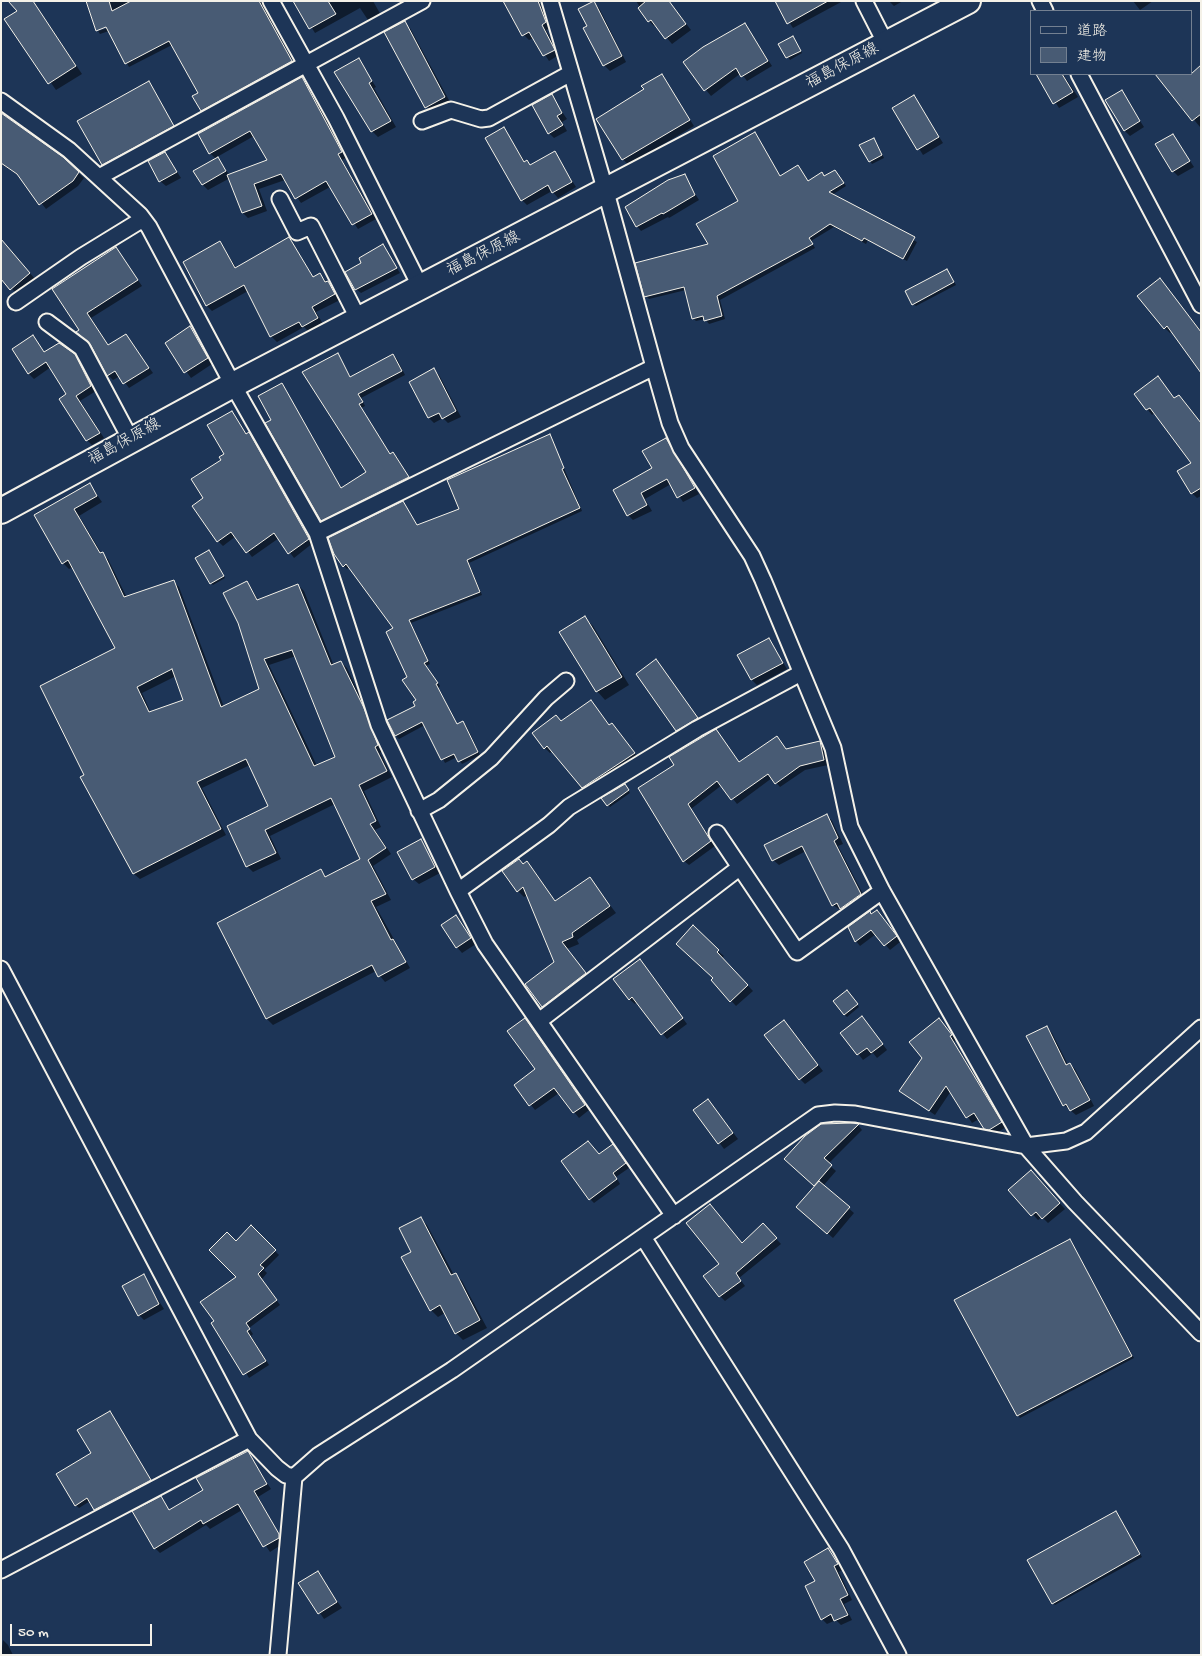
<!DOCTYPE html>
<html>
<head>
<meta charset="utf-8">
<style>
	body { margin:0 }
	#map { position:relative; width:1202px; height:1656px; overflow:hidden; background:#1d3557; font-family:"Gochi Hand","Klee One",sans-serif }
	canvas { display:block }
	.frame { position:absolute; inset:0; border:2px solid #f4f1e8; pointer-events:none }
	.legend { position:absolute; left:1030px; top:10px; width:162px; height:65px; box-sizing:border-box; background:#1d3557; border:1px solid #738091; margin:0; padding:6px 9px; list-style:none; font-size:15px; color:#f4f1e8 }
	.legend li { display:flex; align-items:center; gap:10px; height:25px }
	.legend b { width:25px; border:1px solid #738091 }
	.scale { position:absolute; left:10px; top:1624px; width:142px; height:22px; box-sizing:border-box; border:2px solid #f4f1e8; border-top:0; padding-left:6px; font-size:15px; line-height:18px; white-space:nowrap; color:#f4f1e8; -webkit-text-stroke:4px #1d3557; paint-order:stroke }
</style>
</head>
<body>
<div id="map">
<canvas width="1202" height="1656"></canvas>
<div class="frame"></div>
<ul class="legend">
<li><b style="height:6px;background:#1d3557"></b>道路</li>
<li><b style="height:14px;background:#485b74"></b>建物</li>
</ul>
<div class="scale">50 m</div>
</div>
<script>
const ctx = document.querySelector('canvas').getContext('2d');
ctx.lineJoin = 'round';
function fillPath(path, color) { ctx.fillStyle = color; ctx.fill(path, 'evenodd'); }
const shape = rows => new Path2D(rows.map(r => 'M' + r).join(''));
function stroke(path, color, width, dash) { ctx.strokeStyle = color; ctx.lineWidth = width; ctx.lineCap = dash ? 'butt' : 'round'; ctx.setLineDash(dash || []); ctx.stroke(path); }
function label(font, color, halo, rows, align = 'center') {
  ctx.font = font + ' "Gochi Hand","Klee One",sans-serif'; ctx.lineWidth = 4; ctx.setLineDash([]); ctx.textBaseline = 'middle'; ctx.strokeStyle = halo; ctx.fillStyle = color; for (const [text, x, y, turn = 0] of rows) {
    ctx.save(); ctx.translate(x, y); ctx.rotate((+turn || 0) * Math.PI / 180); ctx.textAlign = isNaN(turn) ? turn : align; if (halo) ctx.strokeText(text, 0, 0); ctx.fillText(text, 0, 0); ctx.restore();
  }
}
const shadow = shape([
	[33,1,82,74,56,90,6,19],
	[87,1,261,1,295,65,205,113,202,110,199,94,172,45,129,67,109,31,100,34,98,31,112,27],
	[295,1,373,1,382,17,370,23,360,8,315,33],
	[504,1,539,1,551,28,546,30,559,55,549,61,534,38,529,40,524,35],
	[590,1,595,1,593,2,599,8,626,62,610,71,604,65,584,29,589,26,592,3],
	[636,1,669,1,691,30,672,44,656,25,654,26,649,21],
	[776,1,843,1,793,28],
	[889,1,903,1,894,6],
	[1133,1,1153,1,1140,10],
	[404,23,410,28,450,102,431,113,406,72],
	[745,24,772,66,747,81,741,73,711,96,684,63],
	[795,40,802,53,790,60,780,44],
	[358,59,376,87,374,88,396,127,378,137,372,131],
	[1191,73,1201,78,1200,127,1158,76,1162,74],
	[1048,74,1063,74,1078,97,1059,108,1040,78],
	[661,75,694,126,628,165,623,159,645,90],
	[301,79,307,84,347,157,342,160,376,219,358,229,330,187,301,203,285,180,259,189,267,211,248,218,243,213,230,178,208,190,203,185,216,159,210,153],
	[254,136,269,161,230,176,217,157],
	[149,82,175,128,105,166,103,164],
	[1121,92,1144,127,1130,136,1124,130],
	[551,96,567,119,562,122,567,131,554,138,549,133],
	[914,97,943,143,923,155,894,108],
	[1,114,62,158,84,178,78,186,46,209,21,177,1,164],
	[504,128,525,162,531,166,554,153,576,187,558,198,552,191,527,205,522,200],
	[755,134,781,177,798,167,809,182,825,177,835,171,846,186,832,195,917,242,907,261,868,240,866,244,834,227,811,241,815,248,720,300,725,319,709,324,705,319,696,321,693,318,686,290,649,299,646,296,710,245,739,201],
	[1173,135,1194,167,1178,176,1173,171],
	[876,142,884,158,872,164,861,146],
	[165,153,181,178,166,186,160,181],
	[684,176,699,200,669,218,668,217,641,231,637,226],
	[289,238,314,278,320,275,333,288,340,300,316,312,323,324,309,332,304,327,277,342,271,336,248,291,212,311,207,306,184,262,220,242,237,269],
	[383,246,400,273,361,293,356,289,363,263],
	[116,248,142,286,91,318,109,346,126,335,153,373,129,388,120,376,113,380,108,375,92,345,53,289],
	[9,249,35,279,17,294,1,277],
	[947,270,956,285,916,306,913,304],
	[1160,280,1201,331,1201,371,1172,331,1170,333,1165,328],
	[190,327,212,364,191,378,166,343],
	[33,337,45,353,74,355,79,361,96,391,80,401,104,438,92,445,87,440,68,394,51,367,34,379,29,374],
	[337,355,351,377,393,355,397,359,405,375,361,398,365,406,361,408,391,455,397,457,411,481,325,524,273,420,282,384,342,489,368,472],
	[434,370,439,375,461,417,448,423,443,418,434,423,429,418,410,382],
	[1163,383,1175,399,1179,396,1184,401,1201,423,1201,496,1197,498,1192,493,1193,463,1155,413,1152,415,1136,395],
	[232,412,247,435,249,434,254,439,313,543,294,558,279,538,252,557,236,536,223,546,218,541,205,499,226,455],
	[550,435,582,511,469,563,482,595,411,623,430,664,426,666,440,686,438,688,457,725,463,722,466,725,480,755,462,764,457,757,445,763,425,725,399,739,396,736,389,721,417,706,417,701,395,629,350,567,347,569,344,566,405,506,418,526,461,509],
	[666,440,699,494,683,502,671,484,645,499,652,511,633,520,628,515,654,469],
	[90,485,102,502,79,516,102,554,108,559,127,598,173,581,179,587,224,707,261,690,247,582,259,601,298,585,304,591,334,666,341,662,347,668,369,715,383,751,380,753,392,777,364,791,381,827,375,830,391,854,373,866,391,900,376,907,410,968,385,982,376,971,273,1025,267,1019,218,923,321,871,326,877,361,860,335,804,270,836,281,859,253,872,247,866,270,807,250,765,202,788,226,835,140,879,134,874,82,777,85,776,117,648,73,567,69,569,63,563,36,516],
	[296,656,337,758,317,766,269,665],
	[176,676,185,701,151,713,142,693],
	[209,552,225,578,213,585,211,583],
	[585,618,593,626,629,685,605,700,597,691],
	[769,639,787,669,757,685,752,680],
	[660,665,701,723,682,734,677,730],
	[595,706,610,726,612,724,617,729,639,759,588,792,553,750,550,753,545,748,561,722],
	[716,731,740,763,777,738,787,750,819,743,824,747,828,765,805,770,780,787,772,778,737,804,722,785,691,809,715,846,689,865,684,861,675,765],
	[627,788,630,793,610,807,608,805],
	[827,815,832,821,843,844,838,846,866,900,846,914,833,905,806,851,779,865,773,860],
	[420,841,440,873,419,884,413,879],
	[524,865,533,869,556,902,590,879,616,913,577,940,579,944,567,949,591,980,549,1012,543,1006,556,962,528,895,524,897,518,891],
	[872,915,881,916,900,942,890,950,876,934,860,946,856,941,850,927],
	[456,917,476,944,462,953,457,947],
	[682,949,718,951,724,956,722,958,753,991,736,1006,712,980,714,978],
	[640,960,687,1024,667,1039,637,1002,635,1004,629,999],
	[849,994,859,1007,847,1017,844,1014],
	[525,1020,589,1110,579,1118,559,1093,535,1110,515,1085,537,1069],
	[867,1023,887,1050,877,1058,873,1053,863,1060,842,1033],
	[944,1025,956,1040,954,1042,1006,1127,995,1134,990,1133,979,1119,972,1123,951,1091,935,1115,901,1091],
	[789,1027,823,1071,805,1084,800,1079],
	[1047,1028,1052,1033,1068,1065,1070,1064,1075,1069,1094,1106,1076,1115,1064,1105,1028,1037],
	[708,1100,738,1139,724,1149,695,1110],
	[822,1125,858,1125,862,1130,828,1164,836,1171,823,1186,854,1213,833,1238,803,1212,816,1186,790,1163],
	[617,1150,629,1168,616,1177,620,1184,594,1203,590,1199,599,1156],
	[1036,1177,1065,1209,1048,1223,1042,1217,1038,1220,1010,1190],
	[420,1218,427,1225,454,1275,455,1274,462,1281,487,1328,463,1340,456,1333,445,1313,438,1317,431,1310,413,1252],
	[763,1225,781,1244,739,1278,745,1286,725,1301,720,1296,742,1244],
	[251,1227,279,1255,264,1270,267,1273,262,1279,280,1305,249,1328,253,1334,251,1336,269,1365,249,1378,216,1321,238,1277,236,1242],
	[1072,1243,1134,1358,1020,1418,1018,1415],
	[143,1276,164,1309,144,1320,139,1315],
	[110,1412,153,1484,98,1513,90,1501,79,1508,76,1505],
	[247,1452,271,1489,258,1497,284,1543,270,1552,242,1510,210,1529,206,1525,160,1553,155,1548,160,1498,170,1511,205,1490],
	[1118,1514,1142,1557,1055,1605,1053,1603],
	[828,1550,842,1570,839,1572,852,1600,844,1604,852,1620,841,1625,836,1620,827,1624,822,1619,817,1582],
	[317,1573,342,1608,324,1619,300,1583],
	[3,1640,8,1645,13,1655,1,1655]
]);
const building = shape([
	[8,1,33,1,76,66,48,84,4,19,17,11,8,1],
	[86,1,109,1,112,11,131,1,259,1,292,61,201,111,192,96,198,93,169,41,125,64,106,27,96,31,86,1],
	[293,1,328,1,336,14,309,29,293,1],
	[503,1,538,1,546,22,542,25,555,50,543,56,529,32,522,36,503,1],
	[594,1,622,56,603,66,583,28,587,26,578,9,594,1],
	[646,1,669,1,686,24,665,39,651,20,648,22,638,8,646,1],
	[775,1,828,1,787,24,775,1],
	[405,21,445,97,425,108,384,32,405,21],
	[745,23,768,61,741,77,736,68,704,91,683,62,703,47,745,23],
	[793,36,801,51,786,58,778,44,793,36],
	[359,58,372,81,369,83,391,121,371,132,334,72,359,58],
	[1201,65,1201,114,1192,121,1155,74,1191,74,1201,65],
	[662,74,690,120,622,160,596,119,644,89,641,86,662,74],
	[1036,74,1062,74,1073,92,1053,104,1036,74],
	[302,77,342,152,338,154,372,214,352,225,326,181,295,199,281,174,254,184,262,206,242,213,227,175,267,160,250,131,209,154,198,134,302,77],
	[149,81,174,126,102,165,77,121,149,81],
	[1122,90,1140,121,1124,131,1105,100,1122,90],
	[552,94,562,113,557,116,563,125,548,134,532,105,552,94],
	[914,95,939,137,917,150,892,108,914,95],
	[1,113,63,157,79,172,73,181,39,205,17,174,1,163,1,113],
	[504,127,524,162,527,160,530,165,555,151,572,182,552,193,548,185,521,201,485,138,504,127],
	[755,132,780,176,798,165,808,181,822,172,824,176,835,170,844,183,829,192,915,237,903,259,864,238,862,241,830,224,809,238,813,244,717,296,722,316,704,321,703,316,692,319,684,287,644,297,635,263,708,244,696,224,738,201,713,156,755,132],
	[1173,134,1190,161,1172,172,1155,144,1173,134],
	[874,138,882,155,869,162,859,145,874,138],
	[165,152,177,172,159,182,148,161,165,152],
	[218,157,226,171,202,185,193,171,218,157],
	[685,174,695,195,663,214,662,213,636,227,625,207,668,180,685,174],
	[289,237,313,277,320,273,325,282,328,281,335,294,312,307,318,318,302,327,299,322,270,337,244,285,206,306,183,262,220,241,235,268,289,237],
	[1,239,30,273,10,290,1,279,1,239],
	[383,244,397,268,355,290,345,272,361,263,359,258,383,244],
	[116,247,138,280,87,313,108,345,126,334,149,368,123,384,115,371,107,376,90,344,76,332,79,330,52,289,116,247],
	[947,269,954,282,912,305,905,291,947,269],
	[1160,278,1201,332,1201,373,1167,326,1164,329,1137,296,1160,278],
	[190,326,208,358,184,373,165,343,190,326],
	[33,335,44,352,59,343,75,354,91,386,76,396,100,433,86,441,59,399,66,394,46,362,28,374,12,349,33,335],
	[338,353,350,377,393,354,402,371,358,394,363,402,359,404,390,454,393,452,409,477,321,521,265,423,271,420,258,396,282,383,341,488,366,472,302,372,338,353],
	[434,368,456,411,442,419,439,413,428,418,409,382,434,368],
	[1158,376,1174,398,1179,395,1201,423,1201,488,1191,494,1177,471,1191,463,1150,408,1146,410,1134,394,1158,376],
	[232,411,246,434,249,432,308,537,309,539,288,554,274,533,246,553,231,532,217,542,192,506,203,498,191,479,221,460,219,457,224,454,207,425,232,411],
	[550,434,564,468,562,469,580,508,467,560,480,592,409,620,428,661,424,663,438,683,436,684,457,724,463,721,478,752,458,762,454,754,441,760,422,722,395,736,387,720,415,706,413,702,416,700,402,680,407,677,386,632,393,628,346,564,343,567,334,554,328,538,403,501,417,525,459,509,447,480,550,434],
	[666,438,695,488,677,498,667,479,641,493,647,505,627,516,613,490,652,468,642,451,666,438],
	[90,483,97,496,74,509,100,553,103,552,124,597,174,580,221,707,259,689,238,623,223,593,247,581,257,600,298,584,331,665,341,661,364,708,378,745,375,747,387,771,359,785,376,821,370,824,386,848,368,860,386,894,371,901,391,940,393,939,406,962,378,977,372,965,266,1019,217,923,321,869,325,877,360,859,331,798,265,830,276,853,246,867,227,826,268,806,246,759,197,782,221,829,133,874,80,777,84,775,40,686,115,648,68,560,62,564,34,515,90,483],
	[292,650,335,757,314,766,264,659,292,650],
	[172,669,183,700,149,712,137,687,172,669],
	[209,550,224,576,210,584,195,558,209,550],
	[585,616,622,677,596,692,559,632,585,616],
	[769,638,783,663,751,680,737,655,769,638],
	[656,659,698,718,676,731,636,674,656,659],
	[591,700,609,725,612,723,635,753,582,788,547,746,544,749,532,733,556,715,561,721,591,700],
	[716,729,739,762,777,736,786,749,820,741,824,760,800,766,775,784,768,774,731,800,717,781,688,804,711,841,683,862,638,788,674,765,669,757,716,729],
	[625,784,629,790,607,806,601,798,625,784],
	[827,814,838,838,834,841,861,894,840,909,837,903,832,906,802,846,772,861,764,845,827,814],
	[421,839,435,867,412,880,397,852,421,839],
	[519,859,523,864,527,861,555,901,590,877,610,906,572,933,573,937,562,942,586,973,542,1007,525,984,554,962,523,887,517,892,502,871,519,859],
	[877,910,897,936,884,946,871,930,855,942,848,927,870,911,871,914,877,910],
	[456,915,471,938,456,948,441,925,456,915],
	[693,925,719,950,717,952,748,985,730,1002,711,980,713,978,676,944,693,925],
	[640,959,683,1018,661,1035,632,997,629,1000,613,979,640,959],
	[847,990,858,1004,844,1015,833,1001,847,990],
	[862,1016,883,1044,871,1053,867,1048,857,1055,840,1033,862,1016],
	[525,1018,585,1105,573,1113,554,1088,529,1106,514,1085,535,1069,507,1031,525,1018],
	[939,1018,952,1035,950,1036,1002,1122,989,1130,984,1129,974,1113,966,1118,946,1086,929,1111,899,1091,922,1058,909,1042,939,1018],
	[784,1020,818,1065,799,1080,764,1035,784,1020],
	[1047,1026,1066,1065,1070,1063,1090,1100,1070,1111,1066,1104,1063,1106,1026,1036,1047,1026],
	[708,1099,733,1133,718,1144,693,1110,708,1099],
	[852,1123,859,1124,824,1158,832,1165,814,1186,784,1159,805,1136,821,1124,852,1123],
	[588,1141,599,1154,613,1144,626,1163,613,1173,617,1179,589,1200,561,1161,588,1141],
	[1031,1170,1060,1203,1042,1219,1036,1212,1031,1216,1008,1190,1031,1170],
	[819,1181,850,1207,827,1234,796,1207,819,1181],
	[710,1204,742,1243,763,1223,777,1238,736,1273,741,1281,719,1297,703,1276,719,1264,686,1223,710,1204],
	[421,1217,451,1275,456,1273,480,1320,455,1334,440,1305,430,1311,401,1257,411,1252,399,1228,421,1217],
	[251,1225,276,1250,260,1265,264,1268,258,1274,277,1300,246,1323,250,1329,247,1331,266,1361,243,1375,211,1323,214,1321,200,1302,236,1277,209,1250,227,1232,236,1241,251,1225],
	[1070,1239,1132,1356,1017,1416,954,1300,1070,1239],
	[144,1274,159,1304,138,1316,122,1286,144,1274],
	[110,1411,151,1480,94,1510,87,1498,75,1506,56,1474,91,1453,77,1430,110,1411],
	[248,1451,267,1484,254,1491,279,1534,279,1538,263,1547,238,1504,203,1524,201,1520,154,1549,132,1511,161,1496,169,1510,203,1490,196,1478,248,1451],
	[1116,1511,1140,1554,1052,1604,1027,1560,1116,1511],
	[828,1548,838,1564,834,1566,848,1595,840,1599,848,1615,834,1621,831,1614,821,1620,805,1586,815,1581,804,1562,828,1548],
	[318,1571,337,1602,318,1614,298,1583,318,1571]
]);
const street = shape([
	[271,1,336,118,421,288],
	[550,1,606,192,654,367],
	[864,1,886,44],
	[1040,1,1045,11],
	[1079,74,1201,305],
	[1,101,69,150,140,215,149,227,233,385,317,533,379,725,458,891,485,944,674,1216],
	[422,121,451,110,481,119,489,118,571,73],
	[99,177,422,1],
	[280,199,297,232,311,226,359,320],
	[16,302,81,257,143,219],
	[47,322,82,348,131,440],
	[317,533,654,367,670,423,681,448,752,556,763,580,833,748,850,827,882,891,1026,1146,1075,1202,1201,1333],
	[419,811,439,800,491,758,546,698,566,681],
	[717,833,797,952,882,891],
	[458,891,549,825,569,807,697,729,801,673],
	[1,969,249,1439],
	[539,1021,739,868],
	[643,1237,841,1549,898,1655],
	[1,1570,249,1439,277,1468,286,1475,294,1477,319,1455,452,1370,818,1115,835,1113,855,1114,1026,1146,1066,1141,1086,1132,1201,1028],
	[278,1655,294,1477]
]);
const primary = shape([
	[1,511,233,385,968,1]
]);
const streetNames = [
	["福島保原線",843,67,-28],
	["福島保原線",484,255,-27],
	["福島保原線",125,443,-29]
];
fillPath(shadow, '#0007');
fillPath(building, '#485b74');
stroke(building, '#f4f1e8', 1);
stroke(street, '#f4f1e8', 19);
stroke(primary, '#f4f1e8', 28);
stroke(street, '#1d3557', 15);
stroke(primary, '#1d3557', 24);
label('16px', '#f4f1e8', '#1d3557', streetNames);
</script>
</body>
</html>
